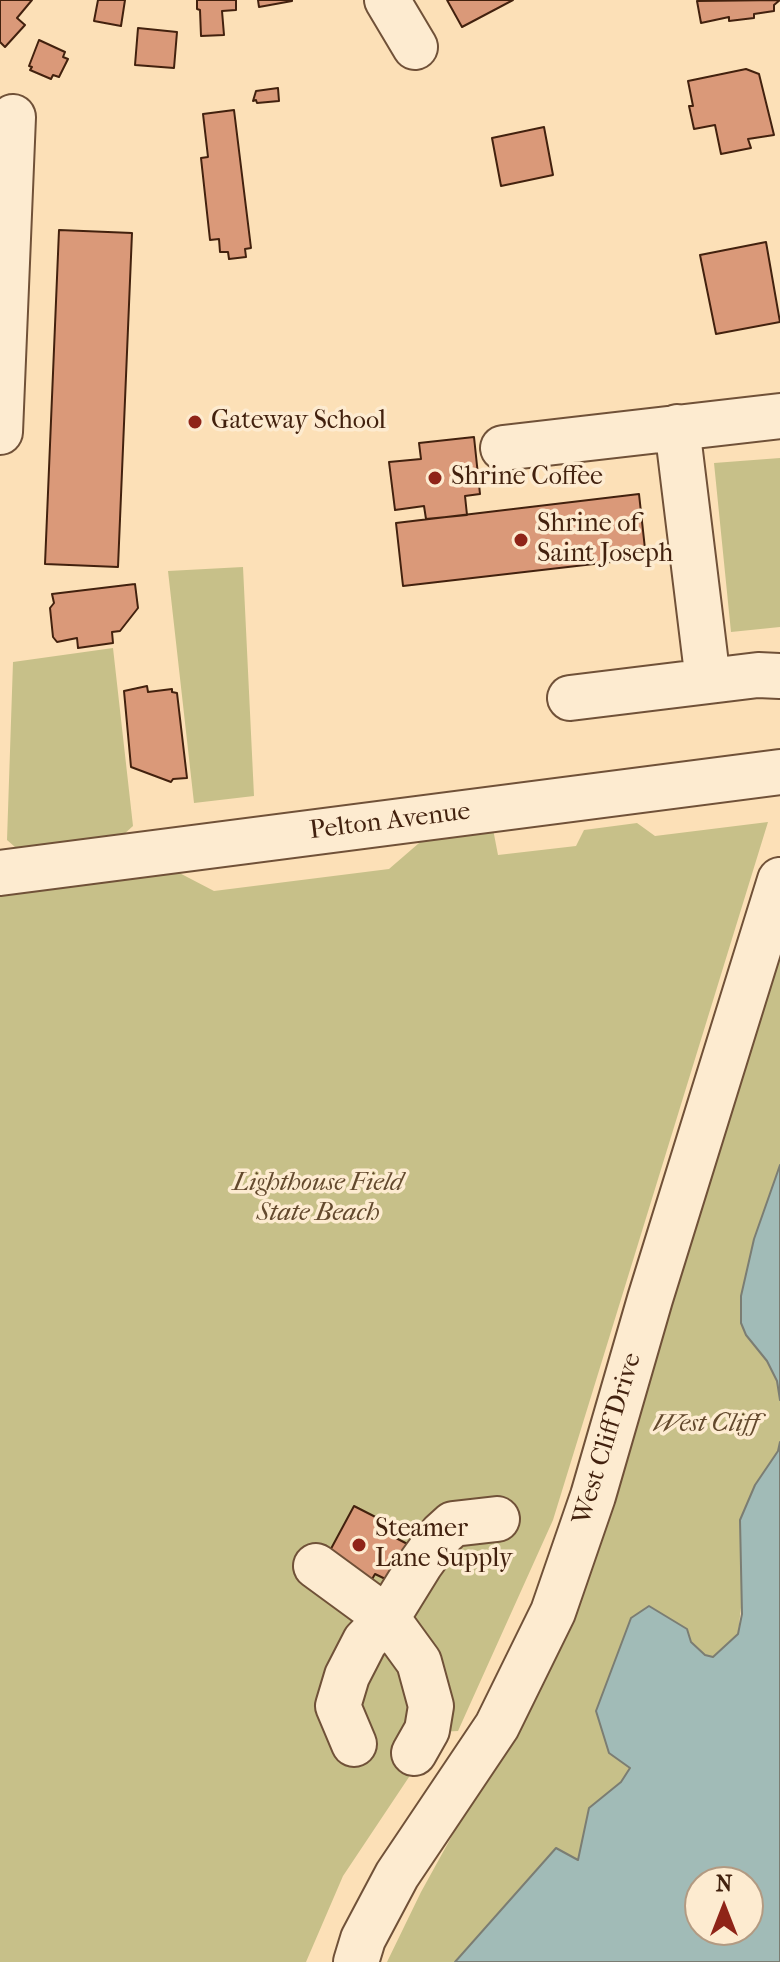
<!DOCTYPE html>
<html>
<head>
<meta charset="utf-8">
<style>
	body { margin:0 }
	#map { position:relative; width:780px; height:1962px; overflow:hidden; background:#fce0b7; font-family:"IM FELL French Canon",serif }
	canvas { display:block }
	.north { position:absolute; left:684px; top:1866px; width:80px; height:80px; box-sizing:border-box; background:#fdebd0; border:2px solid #b29a82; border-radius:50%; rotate:0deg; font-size:22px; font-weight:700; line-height:32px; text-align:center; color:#42210e }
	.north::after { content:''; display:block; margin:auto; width:28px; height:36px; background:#8f2418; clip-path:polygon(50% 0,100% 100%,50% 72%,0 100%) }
</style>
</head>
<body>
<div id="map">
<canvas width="780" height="1962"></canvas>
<div class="north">N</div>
</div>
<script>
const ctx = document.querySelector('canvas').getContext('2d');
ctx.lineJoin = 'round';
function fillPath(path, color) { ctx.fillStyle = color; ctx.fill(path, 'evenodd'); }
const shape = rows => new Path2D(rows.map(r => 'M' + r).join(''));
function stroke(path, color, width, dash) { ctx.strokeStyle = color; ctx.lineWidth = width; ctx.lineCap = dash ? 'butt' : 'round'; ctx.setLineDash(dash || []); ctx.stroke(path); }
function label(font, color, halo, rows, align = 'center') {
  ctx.font = font + ' "IM FELL French Canon",serif'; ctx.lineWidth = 7; ctx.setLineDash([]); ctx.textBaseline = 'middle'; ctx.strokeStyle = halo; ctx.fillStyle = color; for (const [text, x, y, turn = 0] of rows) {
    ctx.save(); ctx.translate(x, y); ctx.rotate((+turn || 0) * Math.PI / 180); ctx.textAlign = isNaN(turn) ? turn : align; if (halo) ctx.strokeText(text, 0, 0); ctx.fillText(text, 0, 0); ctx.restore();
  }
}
const green = shape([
	[780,458,780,627,731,632,714,463],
	[243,567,254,796,194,803,168,571],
	[113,648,133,826,123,835,90,842,27,849,15,847,7,840,13,662],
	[768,822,553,1520,458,1731,439,1732,343,1876,306,1962,0,1962,0,890,166,866,214,891,389,869,426,837,493,829,498,855,576,846,584,830,637,823,655,836],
	[780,921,780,1165,754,1238,741,1296,741,1323,746,1335,767,1361,777,1382,780,1400,780,1442,778,1451,755,1485,738,1634,714,1657,705,1655,691,1642,596,1711,609,1753,630,1768,621,1782,589,1808,578,1860,556,1848,455,1962,387,1962,421,1892,575,1613]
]);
const water = shape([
	[780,1165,780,1400,777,1381,767,1361,746,1335,741,1323,741,1296,754,1239,780,1165],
	[780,1442,780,1962,455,1962,556,1848,578,1860,589,1808,621,1782,630,1768,609,1753,596,1711,631,1618,649,1606,687,1629,691,1642,705,1655,713,1657,738,1634,742,1614,740,1520,755,1485,778,1451,780,1442],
	[748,1882,748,1930,700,1930,700,1882,748,1882]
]);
const building = shape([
	[0,0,32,0,17,18,25,25,5,47,0,42,0,0],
	[98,0,125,0,121,26,94,21,98,0],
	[197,0,236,0,236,10,222,11,224,35,201,36,200,10,197,9,197,0],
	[258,0,292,0,292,1,259,7,258,0],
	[447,0,513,0,462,27,447,0],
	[780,0,774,5,774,11,754,14,754,18,729,21,729,17,701,23,697,1,780,0],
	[138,28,177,32,174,68,135,65,138,28],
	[39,40,65,52,63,57,68,59,59,77,53,75,51,79,30,70,32,67,29,66,39,40],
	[746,69,759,74,774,135,748,139,751,148,721,154,715,125,694,129,689,106,693,106,688,81,746,69],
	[278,88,279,101,257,103,256,100,253,101,256,91,278,88],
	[234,110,251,248,245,249,246,257,229,259,228,252,220,252,219,239,210,240,201,158,208,157,203,114,234,110],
	[544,127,553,175,501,186,492,138,544,127],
	[59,230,132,233,118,567,45,564,59,230],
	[766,242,780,322,716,334,700,255,766,242],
	[474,437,480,494,465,496,467,515,426,519,424,506,395,510,389,462,421,459,419,443,474,437],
	[639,494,646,558,403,586,396,523,639,494],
	[135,584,138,608,120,631,112,632,113,643,78,648,77,638,57,642,53,637,50,608,54,603,52,594,135,584],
	[147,686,148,692,172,689,172,692,177,693,187,778,173,779,171,782,131,767,124,691,147,686],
	[354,1506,399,1529,394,1537,417,1549,398,1585,375,1574,371,1581,326,1558,354,1506]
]);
const minor = shape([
	[387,0,415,47],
	[677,427,708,681],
	[0,432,13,117],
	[503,448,780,416],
	[570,698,758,675,780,676],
	[0,873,780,772],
	[316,1566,387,1618,419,1662,431,1706,427,1730,414,1753],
	[354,1744,338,1706,347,1676,365,1641,387,1618,421,1563,442,1534,453,1524,497,1519],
	[356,1962,363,1939,397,1875,497,1726,553,1612,593,1496,650,1299,780,880]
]);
const markers = [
	[195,422,8,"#8f2418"],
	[435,478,8,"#8f2418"],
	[521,540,8,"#8f2418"],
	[359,1545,8,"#8f2418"]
];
const poiNames = [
	["Gateway School",211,422],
	["Shrine Coffee",451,478],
	["Shrine of",537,525],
	["Saint Joseph",537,555],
	["Steamer",375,1530],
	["Lane Supply",375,1560]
];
const streetNames = [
	["Pelton Avenue",390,822,-7],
	["West Cliff Drive",608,1439,-73]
];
const parkNames = [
	["Lighthouse Field",318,1184],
	["State Beach",318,1214],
	["West Cliff",706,1425]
];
fillPath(green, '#c7c089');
fillPath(water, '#a1bbb7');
stroke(water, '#7b7d73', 2);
fillPath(building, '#da9979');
stroke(building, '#42210e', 2);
stroke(minor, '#705138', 48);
stroke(minor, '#fdebd0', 44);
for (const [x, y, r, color] of markers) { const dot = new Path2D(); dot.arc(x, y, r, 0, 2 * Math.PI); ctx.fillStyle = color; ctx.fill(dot); stroke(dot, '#fdebd0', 3); }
label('26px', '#42210e', '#fdebd0', poiNames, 'left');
label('26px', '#42210e', '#fdebd0', streetNames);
label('italic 26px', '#63492d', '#fdebd0', parkNames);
</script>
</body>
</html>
